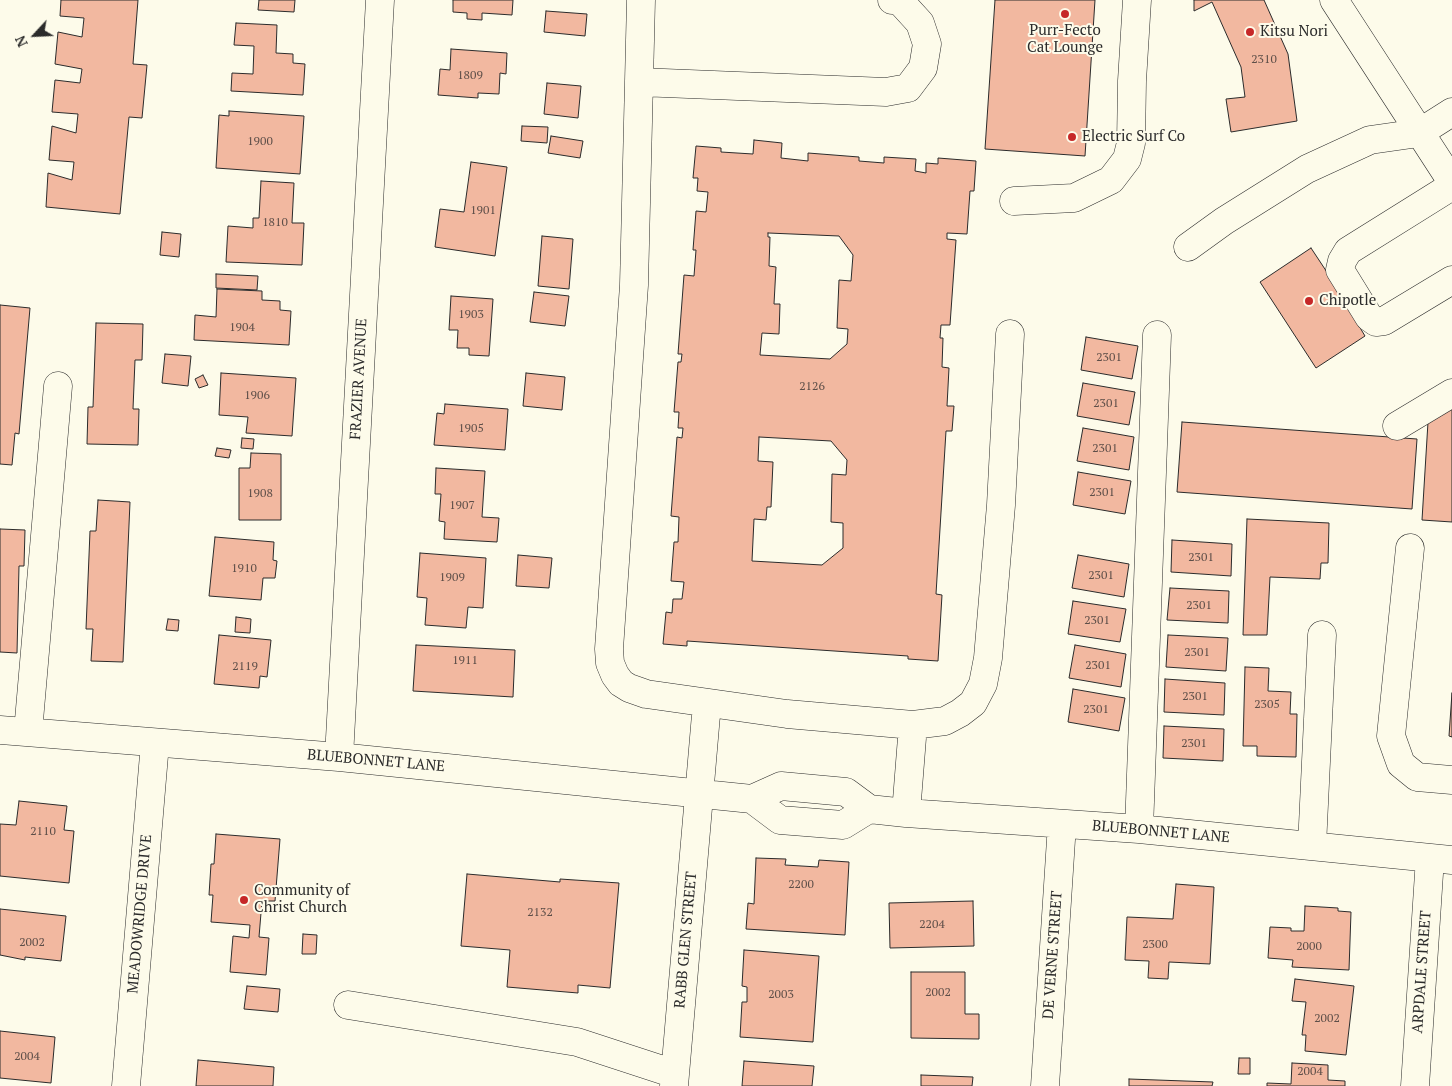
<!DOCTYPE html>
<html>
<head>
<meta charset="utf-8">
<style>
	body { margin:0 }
	#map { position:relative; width:1452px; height:1086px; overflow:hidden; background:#fdfbea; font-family:"PT Serif",serif }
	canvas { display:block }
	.north { position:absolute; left:10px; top:10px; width:50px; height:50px; -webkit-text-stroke:4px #fdfbea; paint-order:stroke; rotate:245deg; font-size:14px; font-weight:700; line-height:20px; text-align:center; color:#2b2b2b }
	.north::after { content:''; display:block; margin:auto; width:18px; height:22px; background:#2b2b2b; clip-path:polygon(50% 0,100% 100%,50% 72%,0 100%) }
</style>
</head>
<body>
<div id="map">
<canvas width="1452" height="1086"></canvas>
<div class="north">N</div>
</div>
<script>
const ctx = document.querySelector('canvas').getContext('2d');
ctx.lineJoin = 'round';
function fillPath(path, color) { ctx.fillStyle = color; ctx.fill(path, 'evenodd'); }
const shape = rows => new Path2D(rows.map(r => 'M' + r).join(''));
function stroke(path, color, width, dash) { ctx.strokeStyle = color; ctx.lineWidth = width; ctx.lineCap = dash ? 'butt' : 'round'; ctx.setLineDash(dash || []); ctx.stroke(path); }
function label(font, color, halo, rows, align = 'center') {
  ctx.font = font + ' "PT Serif",serif'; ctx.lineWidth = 4; ctx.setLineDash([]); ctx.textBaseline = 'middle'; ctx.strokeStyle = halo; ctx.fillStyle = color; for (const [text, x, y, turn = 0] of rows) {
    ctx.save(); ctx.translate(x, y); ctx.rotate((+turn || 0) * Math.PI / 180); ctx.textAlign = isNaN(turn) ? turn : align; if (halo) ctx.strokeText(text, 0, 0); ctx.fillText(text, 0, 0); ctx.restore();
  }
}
const building = shape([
	[61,0,138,0,133,64,147,65,142,118,129,117,120,214,46,207,48,173,72,180,74,162,49,160,52,126,76,133,78,114,52,112,55,80,80,83,82,69,55,64,58,32,82,37,84,18,60,16,61,0],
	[259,0,295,0,294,12,258,10,259,0],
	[453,0,513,0,512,15,482,13,482,20,467,19,467,13,453,12,453,0],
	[995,0,1095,0,1085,156,985,149,995,0],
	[1194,0,1264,0,1288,54,1297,121,1231,132,1226,99,1245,97,1241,67,1212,2,1194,11,1194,0],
	[546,11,587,14,585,36,544,32,546,11],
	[236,23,277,25,276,53,293,54,293,63,305,64,303,95,231,91,232,73,253,74,254,46,234,45,236,23],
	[451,49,507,53,506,74,500,73,499,94,478,93,478,98,438,95,440,69,450,70,451,49],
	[547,83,581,86,578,118,544,114,547,83],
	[229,111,304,116,300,174,216,168,219,115,229,116,229,111],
	[522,126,548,127,547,143,521,141,522,126],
	[551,136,583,141,580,158,548,153,551,136],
	[754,140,782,143,781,158,808,161,808,153,859,157,859,161,884,163,884,157,916,159,915,171,926,173,926,163,938,164,938,158,976,161,974,191,970,191,967,234,947,233,947,239,956,240,950,325,941,325,940,338,943,338,942,367,949,368,947,406,954,406,952,431,946,431,936,594,942,595,938,661,908,659,908,656,687,641,687,646,663,644,666,612,672,613,673,599,682,599,684,582,671,581,674,542,678,542,679,517,671,516,677,437,682,438,683,428,678,428,679,412,674,412,678,362,681,362,682,354,678,354,684,275,694,276,696,250,693,250,696,211,706,212,708,192,697,191,698,178,693,178,696,146,721,148,721,152,753,154,754,140],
	[768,233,839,236,853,255,851,281,839,280,837,328,848,329,847,344,830,359,760,355,762,333,779,334,780,304,774,304,776,267,769,266,770,237,768,237,768,233],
	[759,437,831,441,847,460,846,475,832,474,831,522,843,523,843,548,822,565,752,561,754,519,766,520,767,507,771,507,773,462,758,461,759,437],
	[471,162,507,167,495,256,435,247,440,209,464,212,471,162],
	[261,181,294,183,292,223,304,223,302,265,226,262,228,226,253,228,253,218,259,218,261,181],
	[162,232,181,234,179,257,160,255,162,232],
	[542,236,573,239,569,289,538,286,542,236],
	[1311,248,1358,319,1356,321,1365,336,1316,368,1260,282,1311,248],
	[216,274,258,276,257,290,216,288,216,274],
	[217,289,262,291,262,300,280,301,280,310,291,311,289,345,194,340,195,315,216,317,217,289],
	[534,292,569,296,565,326,530,322,534,292],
	[451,296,493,299,489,356,469,355,469,348,457,348,458,330,449,330,451,296],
	[0,305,30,308,19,434,15,433,12,465,0,464,0,305],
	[96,323,143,324,142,360,135,360,133,409,139,409,138,445,87,444,88,407,93,407,96,323],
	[1086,337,1138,346,1132,379,1081,370,1086,337],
	[165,354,191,356,188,386,162,383,165,354],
	[221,373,296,378,292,436,246,433,248,417,219,415,221,373],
	[526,373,565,377,562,410,523,406,526,373],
	[203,375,208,385,199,388,195,379,203,375],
	[1083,383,1135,392,1129,425,1077,416,1083,383],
	[445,404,508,409,505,450,434,445,437,413,444,414,445,404],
	[1452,407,1452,522,1422,520,1428,422,1452,407],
	[1182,422,1417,439,1412,509,1177,492,1182,422],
	[1083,428,1134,437,1129,470,1077,461,1083,428],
	[242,438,254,439,253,449,241,448,242,438],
	[217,448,231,450,229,458,215,456,217,448],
	[251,453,281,454,281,520,239,520,239,468,250,468,251,453],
	[436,468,485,471,482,517,499,518,497,542,444,539,445,522,439,521,441,494,435,494,436,468],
	[1078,472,1131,481,1125,514,1073,505,1078,472],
	[98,500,130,502,123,662,91,661,93,629,86,629,90,531,96,531,98,500],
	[1247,519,1329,523,1328,563,1321,563,1320,579,1270,577,1267,635,1243,635,1247,519],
	[0,529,25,530,24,566,19,566,17,653,0,652,0,529],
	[215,537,274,542,273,560,277,561,275,578,263,578,261,600,209,596,215,537],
	[1172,540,1232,544,1231,576,1171,572,1172,540],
	[420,553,486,558,483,608,468,607,466,628,425,625,427,598,417,597,420,553],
	[518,555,552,558,549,588,516,586,518,555],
	[1078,555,1129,564,1124,597,1072,588,1078,555],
	[1170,588,1229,591,1228,623,1167,620,1170,588],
	[1073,601,1126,609,1120,642,1068,634,1073,601],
	[236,617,251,619,250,633,235,632,236,617],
	[168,619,179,620,178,631,166,630,168,619],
	[219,635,271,640,267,677,260,676,259,688,214,684,219,635],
	[1168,635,1228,638,1226,671,1166,667,1168,635],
	[416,645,515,650,513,697,413,691,416,645],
	[1075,645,1126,654,1121,687,1069,678,1075,645],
	[1245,667,1269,668,1268,691,1291,692,1290,714,1297,714,1296,757,1257,756,1257,746,1243,746,1245,667],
	[1165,679,1225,683,1224,715,1164,712,1165,679],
	[1073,689,1125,698,1119,731,1068,722,1073,689],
	[1452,693,1452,737,1449,736,1452,693],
	[1164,726,1224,729,1223,761,1163,758,1164,726],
	[19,801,67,806,64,830,74,831,69,883,0,876,0,824,16,825,19,801],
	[216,834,280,839,275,901,262,901,259,937,269,938,266,975,230,972,233,936,249,938,250,925,211,922,213,895,209,895,211,864,214,864,216,834],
	[756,858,786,859,785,865,818,867,819,860,849,862,845,935,746,929,748,903,754,904,756,858],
	[467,874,560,882,560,879,619,883,610,988,578,985,578,993,507,987,510,950,461,946,467,874],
	[1176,884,1214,887,1210,964,1169,962,1168,979,1148,978,1149,961,1125,960,1127,917,1173,919,1176,884],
	[973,901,974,946,890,948,889,903,973,901],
	[1305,906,1338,908,1338,911,1351,912,1349,970,1292,967,1293,960,1268,958,1270,927,1291,928,1291,931,1304,931,1305,906],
	[0,909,66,916,61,961,25,957,25,960,0,955,0,909],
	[303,934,317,935,316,954,302,954,303,934],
	[744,950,819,956,813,1042,740,1037,742,1002,747,1002,747,987,742,986,744,950],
	[911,972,965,972,965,1014,979,1014,979,1039,911,1038,911,972],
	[1295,979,1354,986,1346,1055,1305,1051,1306,1035,1302,1035,1306,1002,1292,1001,1295,979],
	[247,986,280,989,278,1012,244,1009,247,986],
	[0,1031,55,1037,51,1083,0,1078,0,1031],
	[1239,1058,1250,1058,1250,1074,1238,1074,1239,1058],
	[198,1060,274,1067,273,1086,196,1086,198,1060],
	[744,1061,814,1066,812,1086,742,1086,744,1061],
	[1292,1063,1328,1065,1328,1080,1345,1081,1345,1086,1267,1086,1267,1083,1291,1084,1292,1063],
	[921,1075,973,1077,972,1086,921,1086,921,1075],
	[1129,1079,1213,1082,1212,1086,1129,1086,1129,1079]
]);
const minor = shape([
	[641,0,634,285,609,649,610,663,615,675,621,683,629,688,646,694,787,714,913,725,945,721,960,713,973,703,983,684,988,658,1001,505,1010,334],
	[639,82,886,92,908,88,923,68,927,44,920,23,899,0,892,0],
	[1452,186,1348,251,1342,261,1340,270,1369,317,1376,322,1384,321,1452,280],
	[1014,201,1074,198,1111,180,1127,159,1131,143,1132,81,1137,0],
	[1188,247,1224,221,1307,169,1370,140,1419,133,1452,112],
	[1397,426,1452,393],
	[1410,548,1391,736,1401,764,1417,777,1452,780],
	[0,730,339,757,752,799,780,820,843,825,869,809],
	[28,732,58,386],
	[339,757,380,0],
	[752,799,781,786,846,792,869,809,906,813,1139,829,1452,860],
	[906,813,913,725],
	[1139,829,1157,335],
	[1312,846,1322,635],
	[348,1005,577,1042,675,1074],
	[126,1086,155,743],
	[674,1086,707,703],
	[1045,1086,1062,824],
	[1415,1086,1430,858]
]);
const major = shape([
	[1334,0,1452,182]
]);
const markers = [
	[1065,14,5,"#c62828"],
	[1250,32,5,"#c62828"],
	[1072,137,5,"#c62828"],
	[1309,301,5,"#c62828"],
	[244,900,5,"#c62828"]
];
const numberNames = [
	["2310",1264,60],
	["1809",470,76],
	["1900",260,142],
	["1901",483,211],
	["1810",275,223],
	["1903",471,315],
	["1904",242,328],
	["2301",1109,358],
	["2126",812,387],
	["1906",257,396],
	["2301",1106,404],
	["1905",471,429],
	["2301",1105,449],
	["2301",1102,493],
	["1908",260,494],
	["1907",462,506],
	["2301",1201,558],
	["1910",244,569],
	["2301",1101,576],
	["1909",452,578],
	["2301",1199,606],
	["2301",1097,621],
	["2301",1197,653],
	["1911",465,661],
	["2301",1098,666],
	["2119",245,667],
	["2301",1195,697],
	["2305",1267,705],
	["2301",1096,710],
	["2301",1194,744],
	["2110",43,832],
	["2200",801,885],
	["2132",540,913],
	["2204",932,925],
	["2002",32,943],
	["2300",1155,945],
	["2000",1309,947],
	["2002",938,993],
	["2003",781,995],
	["2002",1327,1019],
	["2004",27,1057],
	["2004",1310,1072]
];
const poiNames = [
	["Purr-Fecto",1065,31,"center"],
	["Cat Lounge",1065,48,"center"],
	["Kitsu Nori",1260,32],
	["Electric Surf Co",1082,137],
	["Chipotle",1319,301],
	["Community of",254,891],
	["Christ Church",254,908]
];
const streetNames = [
	["FRAZIER AVENUE",359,379,-87],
	["BLUEBONNET LANE",376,761,5],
	["BLUEBONNET LANE",1161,832,5],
	["MEADOWRIDGE DRIVE",140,914,-85],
	["RABB GLEN STREET",686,940,-85],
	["DE VERNE STREET",1053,955,-86],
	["ARPDALE STREET",1422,972,-86]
];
fillPath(building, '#f2b8a0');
stroke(building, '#2b2b2b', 1);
stroke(minor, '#2b2b2b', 29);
stroke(major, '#2b2b2b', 29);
stroke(minor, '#fdfbea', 28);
stroke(major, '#fdfbea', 28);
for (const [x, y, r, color] of markers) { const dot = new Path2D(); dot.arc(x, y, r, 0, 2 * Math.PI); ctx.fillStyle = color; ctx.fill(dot); stroke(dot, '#fdfbea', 2); }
label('12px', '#5d4e48', null, numberNames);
label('15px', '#2b2b2b', '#fdfbea', poiNames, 'left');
label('15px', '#2b2b2b', '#fdfbea', streetNames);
</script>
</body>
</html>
